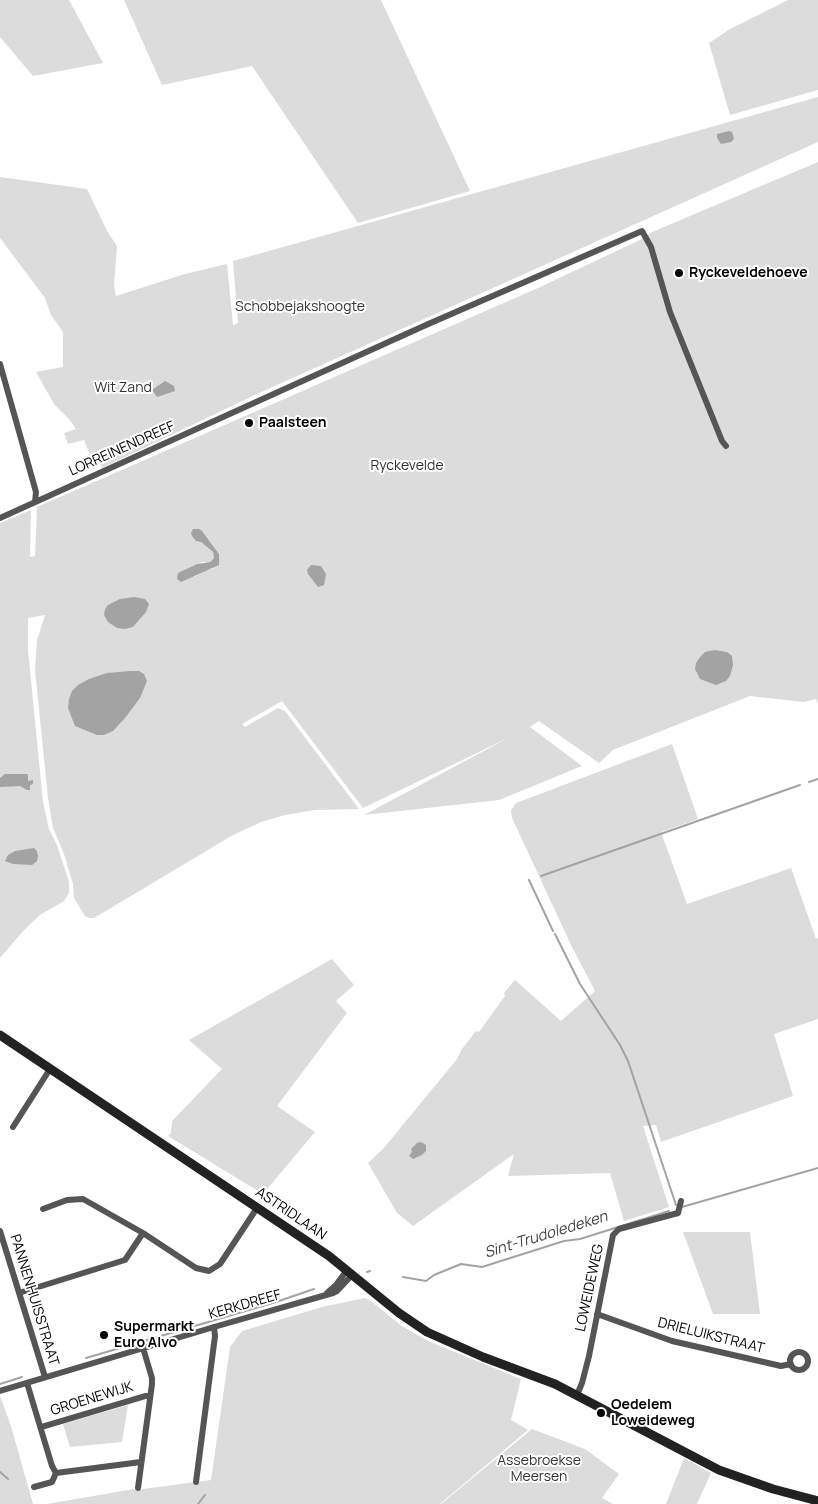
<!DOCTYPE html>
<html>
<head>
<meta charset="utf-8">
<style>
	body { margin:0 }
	canvas { display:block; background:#fff }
</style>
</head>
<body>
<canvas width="818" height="1504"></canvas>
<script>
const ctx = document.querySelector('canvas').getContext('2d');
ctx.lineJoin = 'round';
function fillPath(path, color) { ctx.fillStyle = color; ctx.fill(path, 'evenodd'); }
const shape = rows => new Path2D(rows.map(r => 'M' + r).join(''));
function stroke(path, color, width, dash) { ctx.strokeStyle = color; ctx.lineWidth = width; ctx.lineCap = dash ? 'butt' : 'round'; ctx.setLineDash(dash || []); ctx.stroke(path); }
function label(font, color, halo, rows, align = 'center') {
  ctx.font = font + ' Manrope,sans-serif'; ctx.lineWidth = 4; ctx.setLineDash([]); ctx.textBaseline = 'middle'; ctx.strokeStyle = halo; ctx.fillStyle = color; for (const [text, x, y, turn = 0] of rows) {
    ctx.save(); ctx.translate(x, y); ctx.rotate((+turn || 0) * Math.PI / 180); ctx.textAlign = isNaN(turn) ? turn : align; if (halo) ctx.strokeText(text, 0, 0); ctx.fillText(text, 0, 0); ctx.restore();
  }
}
const green = shape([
	[0,0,69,0,103,63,33,76,0,37],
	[124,0,381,0,470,191,358,223,252,66,162,85],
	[788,0,818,0,818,90,730,115,709,43,730,29],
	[818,97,818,142,257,394,102,468,96,454,90,455,84,440,68,444,64,433,76,429,69,419,54,404,36,372,63,367,63,332,51,315,45,298,0,238,0,177,87,189,107,231,117,246,114,286,116,296,185,274,227,264,233,325,238,323,233,261],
	[818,162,818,704,816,699,804,702,750,696,613,750,599,763,539,721,530,727,582,766,499,800,364,815,510,737,363,808,282,701,242,724,245,727,278,708,285,711,359,809,315,810,285,815,261,822,233,835,94,918,89,918,85,916,74,898,73,884,64,854,53,828,48,798,35,670,37,640,45,615,28,618,28,650,43,802,49,829,57,845,69,882,69,893,64,901,40,915,24,930,0,958,0,523,31,510,30,557,35,556,37,507,538,288,642,239,652,232],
	[202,531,219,554,213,569,207,569,194,577,189,568,202,562,210,562,214,558,213,552,201,542],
	[672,744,698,819,661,832,687,904,791,868,816,939,818,938,818,1019,774,1034,793,1096,661,1142,656,1125,643,1126,669,1207,624,1221,610,1173,508,1176,514,1154,413,1226,397,1213,368,1163,383,1149,457,1059,462,1049,476,1031,479,1032,505,996,504,993,515,980,561,1021,595,991,572,947,512,818,511,810,516,803],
	[332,959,354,985,336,1001,347,1013,277,1106,315,1132,263,1194,168,1136,171,1133,172,1121,222,1069,189,1040],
	[683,1232,750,1232,760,1314,713,1314],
	[365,1298,372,1302,402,1326,428,1341,521,1379,511,1420,528,1430,440,1504,47,1504,134,1489,135,1490,211,1480,230,1347,242,1331,322,1307],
	[0,1396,11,1426,33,1504,0,1504],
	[128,1405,122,1442,70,1447,63,1424],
	[532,1429,585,1449,619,1474,602,1498,613,1504,441,1504],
	[684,1458,711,1473,697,1504,666,1504]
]);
const water = shape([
	[729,131,732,132,734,139,731,142,721,144,717,138,717,134],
	[165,381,174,386,175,391,157,397,152,390],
	[193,529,199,529,202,531,219,554,219,565,181,582,177,579,178,573,197,564,210,562,214,558,213,552,201,542,196,541,192,536,191,533],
	[311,565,321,566,324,571,326,574,324,585,318,587,308,574,307,570],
	[134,597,145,599,149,604,146,612,133,627,125,629,117,628,108,622,104,615,105,609,108,605,120,599],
	[715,650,727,652,732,656,733,665,730,676,726,681,716,685,700,679,695,669,696,663,700,657,705,652],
	[130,671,139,671,144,674,147,681,140,698,125,718,113,731,104,735,97,735,75,726,68,708,69,699,72,691,78,685,89,679,107,673],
	[5,774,27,774,28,775,28,781,33,780,33,784,30,785,30,790,27,790,20,786,0,787,0,778],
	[34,848,37,851,38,856,37,861,32,865,13,864,5,861,8,855,15,851],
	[421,1142,426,1145,426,1151,422,1155,413,1159,409,1156,412,1152,411,1149,417,1143]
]);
const stream = shape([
	[809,782,818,779],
	[541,876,800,785],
	[529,880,553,931],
	[555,934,580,984,620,1045,628,1061,676,1205],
	[682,1207,818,1168],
	[367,1272,370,1271],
	[403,1277,426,1281,434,1275,461,1264,482,1267,564,1241,580,1239,669,1211],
	[86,1358,276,1302,314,1289],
	[0,1384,22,1377],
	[0,1472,8,1479],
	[198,1504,205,1495]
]);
const street = shape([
	[0,364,36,492,35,502],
	[0,518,426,325,642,231,651,247,670,312,722,441,726,446],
	[13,1127,50,1069],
	[43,1209,67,1200,83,1199,143,1233,196,1268,209,1271,220,1264,257,1208],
	[0,1231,45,1377],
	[19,1293,125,1260,143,1233],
	[327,1293,336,1285,347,1270],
	[597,1314,672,1341,781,1366,791,1364],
	'790 1361a9 9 0 1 1 18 0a9 9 0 1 1-18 0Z',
	[27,1383,52,1466,56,1473,141,1462],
	[0,1391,214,1327,333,1293,337,1291,353,1274],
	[577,1395,582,1383,589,1356,613,1235,619,1229,678,1213,681,1201],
	[41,1427,145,1396,150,1396],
	[196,1482,215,1336,214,1327],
	[34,1487,52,1482,56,1473],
	[138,1488,152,1384,152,1378,143,1348]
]);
const secondary = shape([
	[0,1035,329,1256,399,1313,427,1332,483,1357,555,1384,719,1470,773,1489,818,1501]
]);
const markers = [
	[679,273,5,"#000"],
	[249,423,5,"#000"],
	[104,1335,5,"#000"],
	[601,1413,5,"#000"]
];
const poiNames = [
	["Ryckeveldehoeve",689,273],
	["Paalsteen",259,423],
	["Supermarkt",114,1327],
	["Euro Alvo",114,1343],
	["Oedelem",611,1405],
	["Loweideweg",611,1421]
];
const parkNames = [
	["Schobbejakshoogte",300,307],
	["Wit Zand",123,388],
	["Ryckevelde",407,466],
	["Assebroekse",539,1461],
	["Meersen",539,1477]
];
const streetNames = [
	["LORREINENDREEF",122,449,-24],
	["ASTRIDLAAN",291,1214,34],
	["LOWEIDEWEG",590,1288,-78],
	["PANNENHUISSTRAAT",34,1300,73],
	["KERKDREEF",245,1305,-16],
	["DRIELUIKSTRAAT",711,1336,14],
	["GROENEWIJK",92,1399,-17]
];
const waterNames = [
	["Sint-Trudoledeken",546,1235,-17]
];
fillPath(green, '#dcdcdc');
fillPath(water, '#a3a3a3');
stroke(stream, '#a3a3a3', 2);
stroke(street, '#555', 6);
stroke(secondary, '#222', 9);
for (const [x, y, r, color] of markers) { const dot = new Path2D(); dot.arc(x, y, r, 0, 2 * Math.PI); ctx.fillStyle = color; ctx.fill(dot); stroke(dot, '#fff', 2); }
label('bold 14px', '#000', '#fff', poiNames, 'left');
label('14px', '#333', '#fff', parkNames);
label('14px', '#000', '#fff', streetNames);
label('italic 15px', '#444', '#fff', waterNames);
</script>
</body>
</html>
